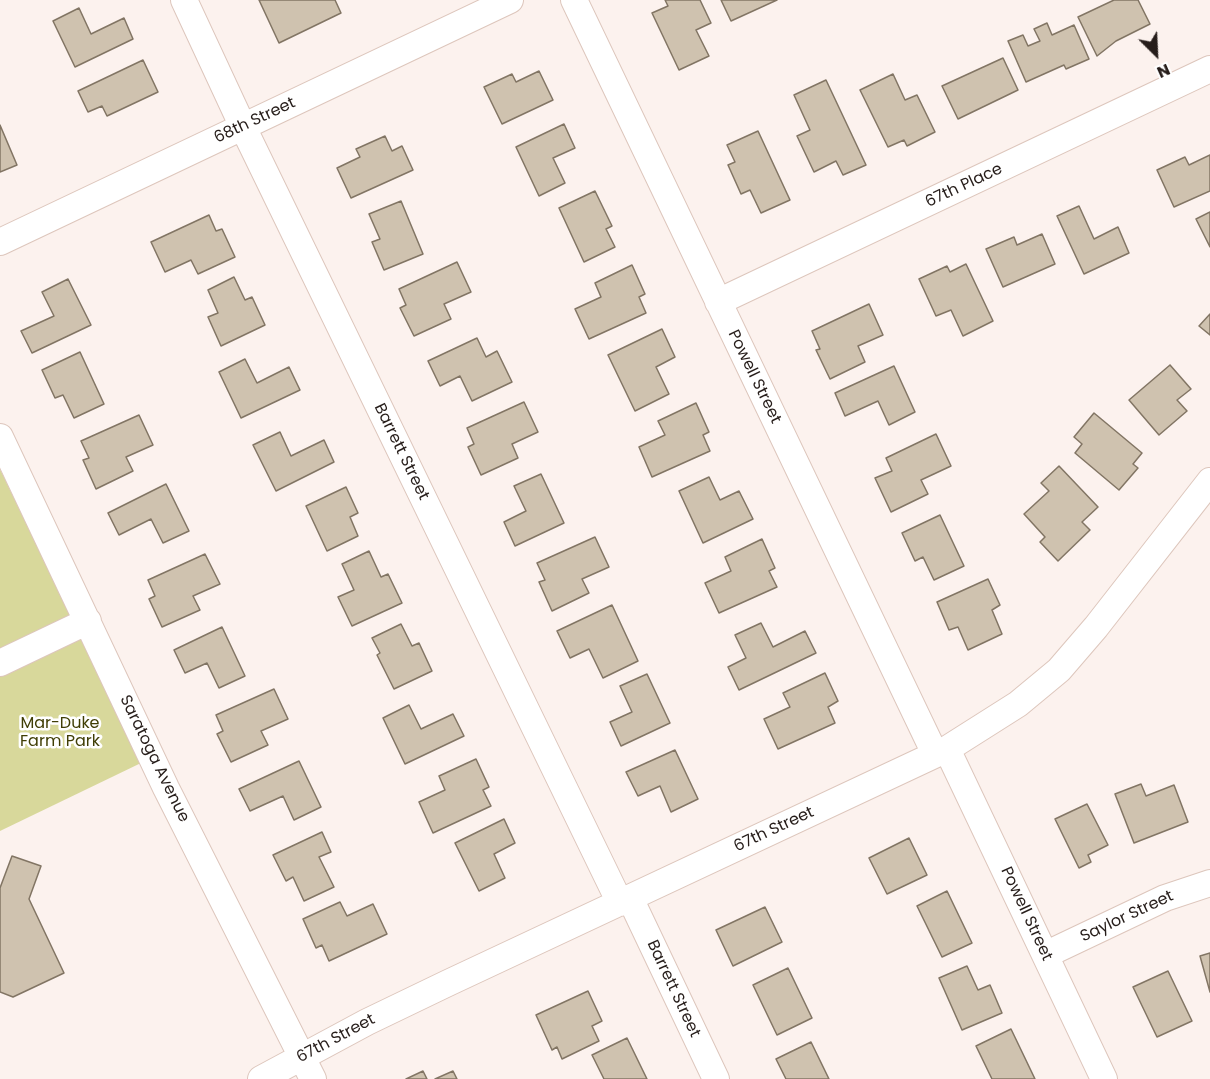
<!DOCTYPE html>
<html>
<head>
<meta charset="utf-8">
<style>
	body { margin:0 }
	#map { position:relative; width:1210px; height:1079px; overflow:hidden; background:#fcf2ee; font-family:Poppins,sans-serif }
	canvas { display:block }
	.north { position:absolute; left:1126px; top:24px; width:60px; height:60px; -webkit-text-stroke:4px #fff; paint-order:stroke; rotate:156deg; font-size:16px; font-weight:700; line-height:24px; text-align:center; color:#261d1a }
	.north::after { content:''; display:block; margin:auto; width:21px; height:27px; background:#261d1a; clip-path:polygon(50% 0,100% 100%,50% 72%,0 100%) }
</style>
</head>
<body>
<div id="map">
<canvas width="1210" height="1079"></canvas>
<div class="north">N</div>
</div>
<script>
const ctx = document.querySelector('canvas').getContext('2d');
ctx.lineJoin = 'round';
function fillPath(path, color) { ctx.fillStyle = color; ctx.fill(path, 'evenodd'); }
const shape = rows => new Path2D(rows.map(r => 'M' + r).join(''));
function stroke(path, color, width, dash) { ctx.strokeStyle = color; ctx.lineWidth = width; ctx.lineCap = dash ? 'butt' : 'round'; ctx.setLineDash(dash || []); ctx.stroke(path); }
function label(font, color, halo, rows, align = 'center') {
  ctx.font = font + ' Poppins,sans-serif'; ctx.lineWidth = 5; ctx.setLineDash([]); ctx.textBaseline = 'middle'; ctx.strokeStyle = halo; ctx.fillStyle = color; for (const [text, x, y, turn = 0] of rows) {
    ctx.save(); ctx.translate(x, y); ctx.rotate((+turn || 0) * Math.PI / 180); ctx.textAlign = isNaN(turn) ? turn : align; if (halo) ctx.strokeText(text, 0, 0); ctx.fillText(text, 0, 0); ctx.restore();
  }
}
const green = shape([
	[0,469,141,763,0,831]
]);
const building = shape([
	[259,0,335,0,341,13,279,43,259,0],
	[665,0,700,0,711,23,696,30,709,56,679,70,652,13,668,6,665,0],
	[721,0,777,0,731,21,721,0],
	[1114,0,1138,0,1150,24,1116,41,1097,56,1078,17,1114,0],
	[79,8,91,34,124,18,133,39,75,67,53,21,79,8],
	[1047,23,1052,35,1074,25,1089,59,1066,69,1064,65,1026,82,1008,41,1023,35,1028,46,1040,41,1034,29,1047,23],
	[1003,58,1018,90,958,119,942,86,1003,58],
	[143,60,158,92,107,116,102,106,88,112,78,91,143,60],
	[539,71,553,100,502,124,484,87,512,74,516,82,539,71],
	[893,74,905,100,917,95,935,132,907,146,904,140,888,147,860,90,893,74],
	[826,80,866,165,843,175,836,161,814,172,797,136,810,130,794,95,826,80],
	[564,124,575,148,553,158,565,183,539,196,516,147,564,124],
	[0,125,17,165,0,172,0,125],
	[758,131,790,200,761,213,750,190,741,194,728,165,735,162,727,145,758,131],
	[385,136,392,151,402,146,413,170,351,198,337,168,360,157,356,149,385,136],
	[1210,155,1210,191,1174,207,1157,170,1185,157,1189,165,1210,155],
	[595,191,612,226,606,229,615,247,584,262,559,208,595,191],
	[401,201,423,254,384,270,372,242,380,239,369,214,401,201],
	[1079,206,1094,239,1118,227,1129,253,1084,274,1057,216,1079,206],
	[1210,212,1210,247,1196,219,1210,212],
	[209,215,216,231,222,229,235,257,198,274,191,260,165,272,151,242,209,215],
	[1042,234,1055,264,1003,287,986,249,1014,237,1017,245,1042,234],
	[457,262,471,292,444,304,451,319,414,336,400,308,406,305,399,289,457,262],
	[966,264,993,321,963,336,951,310,936,316,919,279,947,266,950,272,966,264],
	[632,265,645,294,639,297,646,313,589,339,575,309,601,297,595,283,632,265],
	[234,277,245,300,252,297,265,325,221,346,208,317,218,313,208,290,234,277],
	[68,279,91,325,32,353,21,331,54,316,42,292,68,279],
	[869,304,883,335,858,346,865,362,830,379,816,350,820,349,812,331,869,304],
	[1210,314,1210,335,1199,326,1210,314],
	[662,329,675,357,656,367,669,394,635,411,608,355,662,329],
	[477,338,486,357,497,351,512,382,472,401,460,376,440,386,428,361,477,338],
	[80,352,104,404,74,418,63,395,55,398,42,370,80,352],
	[245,359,257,383,289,367,300,390,241,418,219,372,245,359],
	[1170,365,1191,389,1177,400,1187,411,1159,435,1129,400,1170,365],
	[894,366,915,412,889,425,878,401,845,416,835,393,894,366],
	[524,402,538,432,512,444,518,458,481,475,468,447,474,444,467,428,524,402],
	[696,403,709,432,703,435,710,451,652,477,639,447,665,435,658,421,696,403],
	[1094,413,1142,453,1133,464,1138,468,1119,490,1075,453,1082,444,1074,437,1094,413],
	[139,415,153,445,126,457,133,471,96,489,83,460,89,458,81,441,139,415],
	[280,432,291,456,324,440,334,462,276,491,253,445,280,432],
	[936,434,951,466,921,480,928,494,891,512,875,478,892,471,886,458,936,434],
	[1059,466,1098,507,1082,522,1090,530,1058,561,1040,542,1045,537,1024,514,1049,491,1041,483,1059,466],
	[541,474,564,523,515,546,504,522,526,511,514,486,541,474],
	[709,477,720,500,739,491,753,519,703,543,679,491,709,477],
	[166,484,189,531,163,543,151,519,119,535,108,513,166,484],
	[346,487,358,513,350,517,358,536,327,551,306,506,346,487],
	[940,515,964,566,934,580,923,557,915,561,902,533,940,515],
	[595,537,609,567,582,579,589,593,552,611,539,582,545,580,537,563,595,537],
	[762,539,775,568,769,571,777,587,719,613,705,583,731,571,725,557,762,539],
	[369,551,381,577,388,574,402,603,352,626,338,597,354,590,342,564,369,551],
	[205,554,220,584,193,596,200,610,162,627,149,599,155,596,148,580,205,554],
	[988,579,1000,605,992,610,1002,634,968,650,958,627,949,630,937,602,988,579],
	[612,605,638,661,603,678,589,649,570,658,557,631,612,605],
	[761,623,773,647,805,631,816,653,739,690,728,667,746,658,735,635,761,623],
	[401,624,412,646,419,643,432,671,394,689,377,655,380,653,372,638,401,624],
	[222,627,245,676,219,688,207,663,185,673,174,650,222,627],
	[825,673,838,701,828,707,835,723,778,749,764,719,790,707,783,693,825,673],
	[647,674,670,723,621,746,610,722,632,712,620,686,647,674],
	[274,689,288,719,261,731,268,745,231,762,217,734,223,731,216,715,274,689],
	[409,705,421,729,453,714,464,736,405,764,383,718,409,705],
	[675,750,698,799,671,812,660,786,638,796,626,772,675,750],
	[476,759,489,787,483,790,491,806,433,833,419,802,445,790,439,776,476,759],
	[299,761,321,807,294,820,283,796,250,811,239,789,299,761],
	[1141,784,1146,796,1174,785,1188,822,1134,843,1115,794,1141,784],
	[1087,804,1108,845,1088,855,1091,862,1079,868,1055,819,1087,804],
	[504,819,515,843,494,854,505,878,479,891,455,843,504,819],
	[322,832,331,852,319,857,334,887,304,901,293,877,286,881,273,855,322,832],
	[909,838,927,875,887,894,869,858,909,838],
	[12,856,41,866,29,899,64,973,13,997,0,992,0,888,12,856],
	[947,891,972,943,942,957,917,906,947,891],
	[340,902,347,916,373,904,387,934,329,961,322,945,316,948,303,919,340,902],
	[765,907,782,942,733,966,716,930,765,907],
	[1210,953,1210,992,1200,956,1210,953],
	[967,966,978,990,990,985,1002,1013,962,1030,939,978,967,966],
	[788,968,812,1018,777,1035,753,985,788,968],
	[1168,971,1192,1021,1157,1037,1133,987,1168,971],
	[588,991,602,1021,592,1026,599,1041,562,1059,557,1047,552,1050,536,1015,588,991],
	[1011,1029,1035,1079,992,1079,976,1046,1011,1029],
	[627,1038,647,1079,604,1079,592,1055,627,1038],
	[811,1042,829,1079,786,1079,776,1059,811,1042],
	[423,1071,427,1079,406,1079,423,1071],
	[453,1071,457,1079,435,1079,453,1071]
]);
const minor = shape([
	[184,0,243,127,620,903],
	[574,0,935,754],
	[0,242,510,0],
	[718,302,1210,69],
	[0,437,166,788,313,1079],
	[0,663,88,621],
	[947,749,1104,1079],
	[630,898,716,1079],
	[1045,955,1165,898,1210,883],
	[261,1079,367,1022,448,983,947,749,1018,704,1059,670,1096,627,1210,481]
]);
const streetNames = [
	["68th Street",255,121,-25],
	["67th Place",964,186,-25],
	["Powell Street",754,377,64],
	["Barrett Street",401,452,64],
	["Saratoga Avenue",154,759,64],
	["67th Street",774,830,-25],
	["Powell Street",1026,914,65],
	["Saylor Street",1127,917,-25],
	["Barrett Street",673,989,65],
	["67th Street",336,1039,-28]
];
const parkNames = [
	["Mar-Duke",60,724],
	["Farm Park",60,742]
];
fillPath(green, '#d8d89b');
fillPath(building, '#cfc2af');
stroke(building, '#827564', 1.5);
stroke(minor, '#ddc6bc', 28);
stroke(minor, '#fff', 26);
label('16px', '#261d1a', '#fff', streetNames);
label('16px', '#403e05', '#fff', parkNames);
</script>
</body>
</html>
